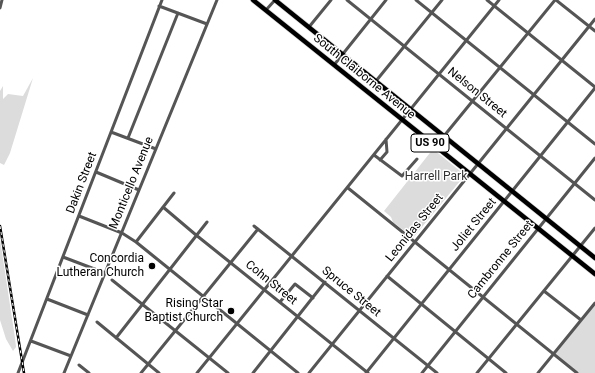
<!DOCTYPE html>
<html>
<head>
<meta charset="utf-8">
<style>
	body { margin:0 }
	canvas { display:block; background:#fff }
</style>
</head>
<body>
<canvas width="595" height="373"></canvas>
<script>
const ctx = document.querySelector('canvas').getContext('2d');
ctx.lineJoin = 'round';
function fillPath(path, color) { ctx.fillStyle = color; ctx.fill(path, 'evenodd'); }
const shape = rows => new Path2D(rows.map(r => 'M' + r).join(''));
function stroke(path, color, width, dash) { ctx.strokeStyle = color; ctx.lineWidth = width; ctx.lineCap = dash ? 'butt' : 'round'; ctx.setLineDash(dash || []); ctx.stroke(path); }
function label(font, color, halo, rows, align = 'center') {
  ctx.font = font + ' Roboto,sans-serif'; ctx.lineWidth = 3; ctx.setLineDash([]); ctx.textBaseline = 'middle'; ctx.strokeStyle = halo; ctx.fillStyle = color; for (const [text, x, y, turn = 0] of rows) {
    ctx.save(); ctx.translate(x, y); ctx.rotate((+turn || 0) * Math.PI / 180); ctx.textAlign = isNaN(turn) ? turn : align; if (halo) ctx.strokeText(text, 0, 0); ctx.fillText(text, 0, 0); ctx.restore();
  }
}
const green = shape([
	[33,78,10,153,4,165,0,163,0,91,3,86,3,99,8,94,23,96],
	[433,149,465,175,413,238,393,222,391,217,384,211],
	[0,239,15,338,16,347,13,351,6,339,0,320],
	[595,303,595,373,577,373,553,354]
]);
const street = shape([
	[347,0,595,200],
	[416,0,595,144],
	[487,0,595,87],
	[556,0,595,31],
	[159,6,207,24],
	[0,8,2,0],
	[266,10,275,0],
	[309,27,331,0],
	[334,65,386,0],
	[376,81,442,0],
	[111,132,156,149],
	[128,138,178,13],
	[435,147,555,0],
	[374,155,402,176,417,159],
	[380,160,387,152,386,139],
	[96,172,139,190],
	[348,188,577,373],
	[163,207,196,235,368,373],
	[79,216,122,233,136,242,298,373],
	[254,226,437,373],
	[136,242,174,193],
	[63,257,105,273],
	[387,276,506,373],
	[112,280,228,373],
	[544,291,581,320],
	[47,299,88,315],
	[280,302,295,284,313,298],
	[97,322,159,373],
	[116,338,207,222],
	[31,341,71,356],
	[79,365,89,373],
	[18,373,162,0],
	[64,373,217,0],
	[141,373,258,229],
	[197,373,499,0],
	[253,373,325,282],
	[309,373,595,19],
	[366,373,595,88],
	[422,373,595,158],
	[477,373,595,228],
	[538,373,595,303]
]);
const primary = shape([
	[253,0,595,274],
	[275,0,595,258]
]);
const rail = shape([
	[0,226,24,373]
]);
const markers = [
	[152,266,4,"#000"],
	[231,311,4,"#000"]
];
const shields = [
	[430,143,38]
];
const shieldNames = [
	["US 90",430,143]
];
const streetNames = [
	["South Claiborne Avenue",364,77,39],
	["Nelson Street",477,93,39],
	["Dakin Street",82,183,-69],
	["Monticello Avenue",132,183,-68],
	["Joliet Street",474,225,-51],
	["Leonidas Street",415,228,-51],
	["Cambronne Street",501,260,-51],
	["Cohn Street",271,283,39],
	["Spruce Street",351,292,39]
];
const parkNames = [
	["Harrell Park",436,177]
];
const poiNames = [
	["Concordia",144,259],
	["Lutheran Church",144,273],
	["Rising Star",223,304],
	["Baptist Church",223,318]
];
fillPath(green, '#dcdcdc');
stroke(primary, '#dbdbdb', 6);
stroke(street, '#555', 3);
stroke(primary, '#000', 4.5);
stroke(rail, '#000', 2.5);
stroke(rail, '#fff', 1, [3]);
for (const [x, y, r, color] of markers) { const dot = new Path2D(); dot.arc(x, y, r, 0, 2 * Math.PI); ctx.fillStyle = color; ctx.fill(dot); stroke(dot, '#fff', 1.5); }
for (const [x, y, w] of shields) { const box = new Path2D(); box.roundRect(x - w / 2, y - 9, w, 18, 3); ctx.fillStyle = '#fff'; ctx.fill(box); stroke(box, '#000', 1); }
label('bold 11px', '#000', null, shieldNames);
label('12px', '#000', '#fff', streetNames);
label('12px', '#333', '#fff', parkNames);
label('12px', '#000', '#fff', poiNames, 'right');
</script>
</body>
</html>
